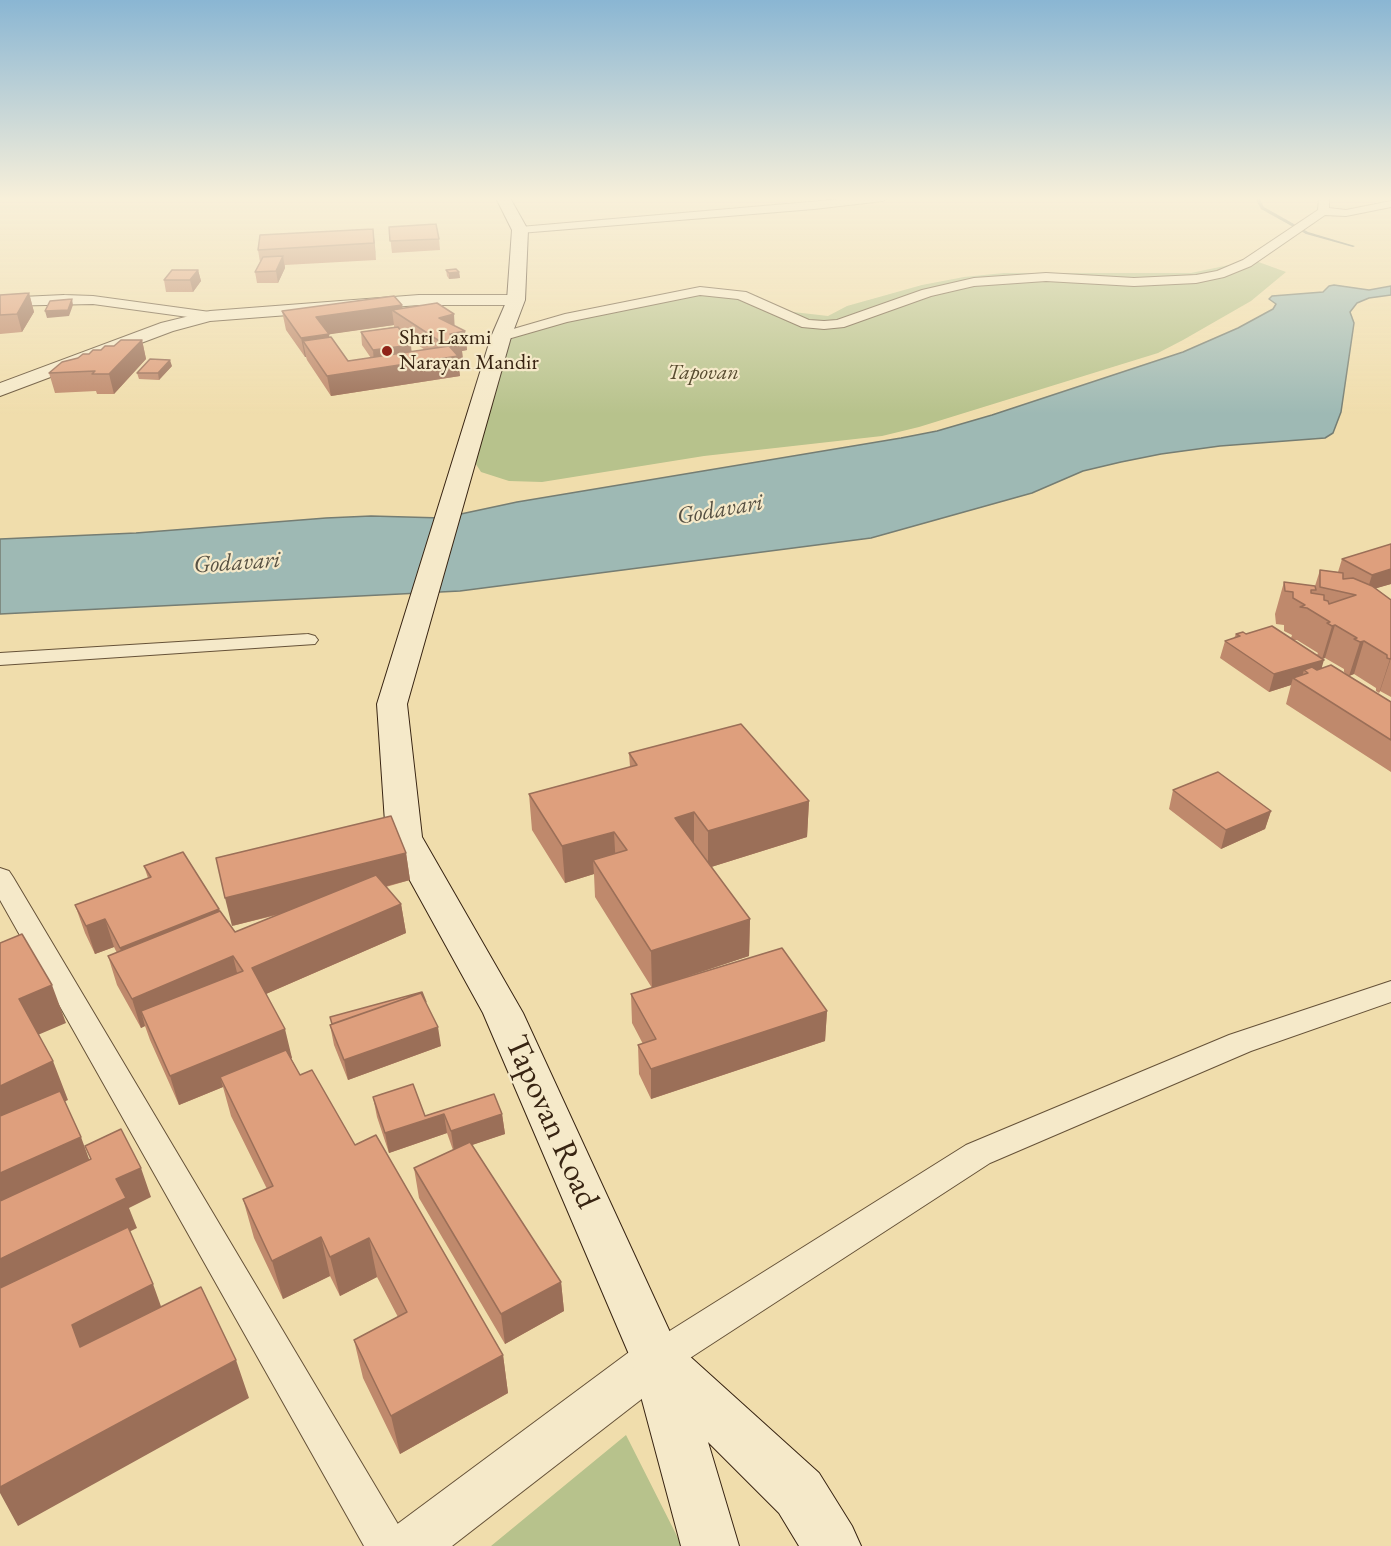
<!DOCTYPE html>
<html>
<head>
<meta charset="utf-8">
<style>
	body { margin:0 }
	canvas { display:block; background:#f0ddac }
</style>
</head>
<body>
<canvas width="1391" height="1546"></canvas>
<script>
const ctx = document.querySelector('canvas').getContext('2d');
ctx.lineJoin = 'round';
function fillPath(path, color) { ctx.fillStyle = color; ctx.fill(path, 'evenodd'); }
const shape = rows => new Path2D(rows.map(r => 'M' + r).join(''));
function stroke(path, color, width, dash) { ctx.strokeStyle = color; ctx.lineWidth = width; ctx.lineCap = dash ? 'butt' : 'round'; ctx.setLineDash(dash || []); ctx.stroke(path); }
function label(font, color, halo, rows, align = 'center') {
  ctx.font = font + ' "EB Garamond",serif'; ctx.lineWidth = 4.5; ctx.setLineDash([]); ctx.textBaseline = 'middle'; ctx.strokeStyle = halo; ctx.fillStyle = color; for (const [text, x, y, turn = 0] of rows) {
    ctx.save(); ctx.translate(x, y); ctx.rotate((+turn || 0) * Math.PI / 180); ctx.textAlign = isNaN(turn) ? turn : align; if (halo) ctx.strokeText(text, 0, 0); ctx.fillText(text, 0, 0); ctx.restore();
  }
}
const green = shape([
	[1253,260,1286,272,1251,301,1183,340,1158,353,1116,366,919,427,882,436,704,456,542,482,509,481,481,472,472,458,502,342,528,331,712,289,767,309,828,316,847,306,922,285,964,277,1004,273,1191,273],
	[626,1435,682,1546,491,1546]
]);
const water = shape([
	[1334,285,1369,290,1391,286,1391,295,1369,298,1357,303,1350,312,1354,323,1341,412,1333,433,1325,438,1220,446,1161,454,1121,462,1083,471,1032,493,871,538,460,591,0,614,0,539,136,533,326,518,371,516,442,518,517,502,901,438,937,431,992,415,1183,352,1238,328,1273,309,1276,304,1269,299,1272,296,1323,292,1329,286,1334,285]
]);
const stream = shape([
	[1255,198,1259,198,1264,207,1308,232,1355,246,1353,247,1306,234,1261,209,1255,198]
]);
const minor = shape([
	[856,198,888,198,883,201,814,209,520,233,514,230,520,227,856,198],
	[1319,198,1329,198,1329,208,1346,210,1391,201,1391,207,1346,216,1325,215,1251,266,1224,277,1196,283,1134,286,1046,281,974,286,931,296,844,327,824,329,802,327,738,299,700,295,567,322,501,341,494,337,496,334,565,314,700,287,746,292,809,320,824,321,837,320,922,290,974,278,1046,273,1134,278,1196,275,1217,271,1243,260,1318,210,1319,198],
	[64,295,93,296,210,312,217,316,210,320,93,304,0,306,0,298,64,295],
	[308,634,315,636,318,640,315,644,0,665,0,653,308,634],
	[0,868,9,871,13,877,402,1531,408,1546,364,1546,0,900,0,868],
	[1391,981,1391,1002,1251,1051,990,1163,670,1371,657,1376,644,1371,638,1359,644,1347,966,1145,1229,1035,1391,981]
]);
const tertiary = shape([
	[419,295,516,295,524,300,516,305,419,305,210,321,173,331,0,396,0,383,161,323,210,311,419,295],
	[657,1337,674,1344,680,1359,674,1374,452,1546,384,1546,392,1528,640,1344,657,1337]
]);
const secondary = shape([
	[496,198,510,198,528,230,525,300,511,337,407,704,422,837,523,1013,675,1343,819,1473,852,1526,861,1546,799,1546,779,1513,708,1442,739,1546,681,1546,631,1359,483,1013,386,837,377,704,491,337,507,300,512,230,496,198]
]);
const wall = shape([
	[389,227,439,239,440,250,392,253],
	[373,229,376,260,285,265,285,268,278,283,257,283,255,272,260,262,258,250],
	[198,270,201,281,193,292,166,292,164,280],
	[446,270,459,272,460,278,449,279,447,276],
	[29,293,34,312,22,332,0,334,0,295],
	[402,305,402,309,455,326,465,331,467,350,462,351,463,360,458,361,460,376,331,396,307,360,306,357,305,357,286,330,282,311],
	[394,325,394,327,361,332,362,345,371,358,348,361,329,337,329,334],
	[404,335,425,350,412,352],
	[142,340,146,359,114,394,97,394,96,391,55,393,49,373,89,354],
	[172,366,159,380,139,379,137,373],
	[1391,544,1391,584,1376,588,1391,600,1391,697,1380,691,1379,693,1376,691,1376,688,1354,674,1349,676,1344,672,1344,669,1325,658,1322,659,1322,668,1391,702,1391,772,1286,704,1291,685,1269,692,1220,658,1225,641,1234,638,1236,634,1246,634,1291,638,1292,635,1284,631,1284,625,1276,624,1275,614,1284,582,1315,586,1320,570,1338,572,1342,559],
	[1293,640,1297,640,1318,653,1317,655],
	[629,753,809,801,807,837,711,867,750,919,749,956,689,976,827,1011,825,1041,651,1099,639,1074,638,1045,643,1044,632,1023,631,994,652,988,595,897,594,874,565,883,532,830,529,794,630,767],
	[1173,790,1271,811,1265,829,1221,849,1169,809],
	[406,853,410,880,386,887,401,904,406,933,266,994,292,1058,291,1058,300,1075,355,1145,503,1355,508,1393,400,1454,363,1378,354,1340,398,1317,377,1277,340,1296,330,1276,283,1299,254,1238,243,1199,267,1189,231,1116,223,1087,179,1105,150,1040,145,1026,141,1028,117,985,108,956,117,953,114,947,95,954,85,933,75,905,148,878,144,866,219,909,235,932,281,914,232,926],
	[330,1025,441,1046,348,1080,334,1045],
	[494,1094,502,1114,505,1134,472,1145,561,1282,564,1311,505,1344,419,1198,414,1168,453,1150,447,1133,389,1153,377,1117,373,1097,425,1116]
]);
const shadedWall = shape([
	[373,229,375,246,376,260,374,243],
	[283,256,285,268,278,283,276,271],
	[198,270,201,281,193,292,190,280],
	[459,272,460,278,449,279,449,273],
	[29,293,34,312,22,332,17,314],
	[72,299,73,305,69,316,47,318,45,311],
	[402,305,404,317,392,310,394,325,318,336,316,317],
	[454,314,455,333,465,331,467,350,462,351,463,360,458,361,460,376,331,396,327,376,446,358,444,344,439,318],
	[329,334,332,354,303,341,306,357,305,357,301,338],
	[142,340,146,359,114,394,109,374],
	[411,345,412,358,374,363,373,350],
	[170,360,172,366,159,380,158,373],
	[1391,569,1391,584,1367,591,1372,575],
	[1335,625,1325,658,1322,659,1332,626],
	[1364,641,1354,674,1349,676,1360,642],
	[1391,658,1380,691,1379,693,1390,659],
	[1324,660,1319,677,1308,673,1304,670,1300,683,1293,678,1291,685,1269,692,1274,674],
	[809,801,807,837,708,868,708,831],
	[1271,811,1265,829,1221,849,1226,830],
	[694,812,694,849,675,818],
	[614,832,616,868,593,860,594,874,565,883,562,846],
	[406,853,410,880,232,926,225,898],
	[401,904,406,933,259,997,252,968],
	[219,909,227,938,129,976,120,948],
	[105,919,114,947,95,954,86,926],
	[750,919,749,956,652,988,651,951],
	[233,956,240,985,141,1011,145,1026,141,1028,132,999],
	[52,985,66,1023,33,1037,19,999],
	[827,1011,825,1041,651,1099,651,1069],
	[438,1027,441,1046,348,1080,344,1060],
	[285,1029,292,1058,225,1086,220,1077,223,1087,179,1105,170,1076],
	[53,1061,68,1100,0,1132,0,1086],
	[444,1114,447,1133,389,1153,385,1133],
	[502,1114,505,1134,454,1151,451,1131],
	[81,1137,92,1167,0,1209,0,1173],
	[141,1168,151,1197,129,1208,137,1228,0,1296,0,1259,116,1179],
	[321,1237,330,1276,283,1299,272,1261],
	[369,1238,377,1277,340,1296,330,1257],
	[561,1282,564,1311,505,1344,501,1314],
	[153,1284,167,1323,80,1347,72,1325],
	[503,1355,508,1393,400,1454,391,1416],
	[236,1360,249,1398,18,1526,0,1493,0,1487]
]);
const building = shape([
	[436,224,439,239,390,241,389,227,436,224],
	[373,229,374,243,258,250,260,235,373,229],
	[283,256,276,271,255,272,263,257,283,256],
	[456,269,459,272,449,273,446,270,456,269],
	[172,270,198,270,190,280,164,280,172,270],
	[29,293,17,314,0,315,0,295,29,293],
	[394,296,402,305,316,317,329,334,301,338,282,311,394,296],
	[72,299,68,310,45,311,50,301,72,299],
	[437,303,454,314,439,318,465,331,450,334,461,341,444,344,392,310,437,303],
	[398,327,411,345,373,350,361,332,398,327],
	[331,337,348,361,449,346,458,356,327,376,303,341,331,337],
	[121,340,142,340,109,374,92,374,95,371,49,373,62,362,78,358,83,354,89,354,93,350,101,350,105,346,114,346,121,340],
	[150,359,170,360,158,373,137,373,150,359],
	[1391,544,1391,569,1372,575,1342,559,1391,544],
	[1320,570,1343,573,1343,579,1353,578,1372,586,1391,600,1391,658,1390,659,1387,658,1387,655,1364,641,1360,642,1354,639,1357,638,1335,625,1332,626,1327,623,1330,622,1307,608,1300,607,1305,605,1293,598,1293,592,1285,591,1284,582,1315,586,1316,590,1311,590,1311,593,1324,595,1324,600,1328,601,1329,604,1356,595,1320,587,1320,570],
	[1272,626,1324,660,1274,674,1225,641,1240,636,1236,634,1243,632,1246,634,1272,626],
	[1331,665,1391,702,1391,740,1293,678,1308,673,1304,670,1312,667,1317,670,1331,665],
	[741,724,809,801,708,831,694,812,675,818,750,919,651,951,593,860,627,850,614,832,562,846,529,794,637,765,629,753,741,724],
	[1218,772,1271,811,1226,830,1173,790,1218,772],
	[391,816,406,853,225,898,216,858,391,816],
	[183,852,219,909,120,948,105,919,86,926,75,905,151,877,144,866,183,852],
	[376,875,401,904,252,968,285,1029,170,1076,141,1011,243,971,233,956,132,999,108,956,220,911,235,932,376,875],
	[22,934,52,985,19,999,53,1061,0,1086,0,943,22,934],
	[782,948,827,1011,651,1069,638,1045,656,1039,631,994,782,948],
	[422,992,426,1002,421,993,332,1024,330,1017,422,992],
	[421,993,438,1027,344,1060,330,1025,421,993],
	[286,1050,300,1075,312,1070,355,1145,376,1135,503,1355,391,1416,354,1340,407,1312,369,1238,330,1257,321,1237,272,1261,243,1199,273,1186,220,1077,286,1050],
	[413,1084,425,1116,494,1094,502,1114,451,1131,444,1114,385,1133,373,1097,413,1084],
	[60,1091,81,1137,0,1173,0,1116,60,1091],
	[121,1129,141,1168,116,1179,126,1198,0,1259,0,1201,91,1159,85,1146,121,1129],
	[470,1142,561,1282,501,1314,414,1168,470,1142],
	[128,1227,153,1284,72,1325,80,1347,201,1287,236,1360,0,1487,0,1288,128,1227]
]);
const markers = [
	[387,351,6,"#8f2418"]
];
const farPoinames = [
	["Shri Laxmi",399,338],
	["Narayan Mandir",399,363]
];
const farParknames = [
	["Tapovan",703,373]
];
const farWaternames = [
	["Godavari",720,510,-10],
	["Godavari",237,563,-4]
];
const nearStreetnames = [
	["Tapovan Road",551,1122,66]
];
fillPath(green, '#b7c28c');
fillPath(water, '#9eb9b4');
stroke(water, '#757d73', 1.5);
fillPath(stream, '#757d73');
stroke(minor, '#665238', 2);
stroke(tertiary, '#665238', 2);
stroke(secondary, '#382412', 2);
fillPath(minor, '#f5e9c9');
fillPath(tertiary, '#f5e9c9');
fillPath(secondary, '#f5e9c9');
fillPath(wall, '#bf896c');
fillPath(shadedWall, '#9b6f58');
fillPath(building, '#de9f7d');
stroke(building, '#9b6f58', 1.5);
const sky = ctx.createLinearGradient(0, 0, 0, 414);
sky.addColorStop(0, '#8ab6d3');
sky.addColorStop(0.48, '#f8f0da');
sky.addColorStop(1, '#f8f0da00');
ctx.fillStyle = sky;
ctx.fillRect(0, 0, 1391, 414);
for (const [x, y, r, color] of markers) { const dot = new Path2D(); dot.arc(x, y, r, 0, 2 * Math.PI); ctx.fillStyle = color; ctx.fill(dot); stroke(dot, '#f5e9c9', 2); }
label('22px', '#382412', '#f5e9c9', farPoinames, 'left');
label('italic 22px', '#584c30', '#f5e9c9', farParknames);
label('italic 24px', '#575143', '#f5e9c9', farWaternames);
label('33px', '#382412', '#f5e9c9', nearStreetnames);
</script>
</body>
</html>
